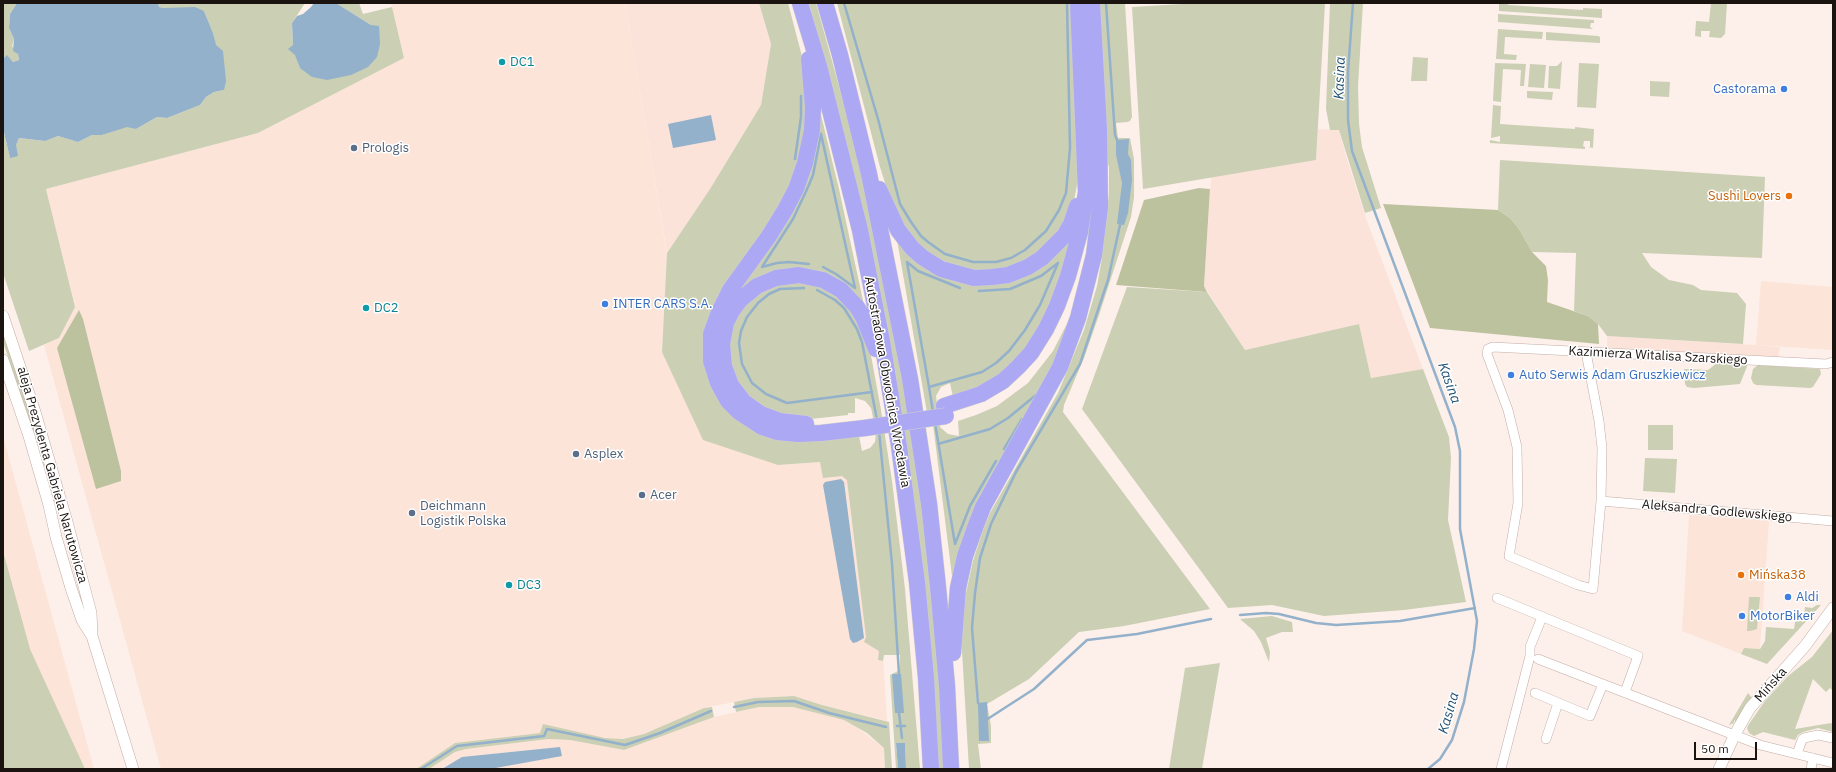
<!DOCTYPE html>
<html>
<head>
<meta charset="utf-8">
<style>
	body { margin:0 }
	#map { position:relative; width:1836px; height:772px; overflow:hidden; background:#fdf0ea; font-family:"IBM Plex Sans",sans-serif }
	canvas { display:block }
	.frame { position:absolute; inset:0; border:4px solid #1a1310; pointer-events:none }
	.scale { position:absolute; left:1694px; top:742px; width:63px; height:18px; box-sizing:border-box; border:2px solid #1a1310; border-top:0; padding-left:5px; font-size:12px; line-height:14px; white-space:nowrap; color:#1a1310; -webkit-text-stroke:3px #fff; paint-order:stroke }
</style>
</head>
<body>
<div id="map">
<canvas width="1836" height="772"></canvas>
<div class="frame"></div>
<div class="scale">50 m</div>
</div>
<script>
const ctx = document.querySelector('canvas').getContext('2d');
ctx.lineJoin = 'round';
function fillPath(path, color) { ctx.fillStyle = color; ctx.fill(path, 'evenodd'); }
const shape = rows => new Path2D(rows.map(r => 'M' + r).join(''));
function stroke(path, color, width, dash) { ctx.strokeStyle = color; ctx.lineWidth = width; ctx.lineCap = dash ? 'butt' : 'round'; ctx.setLineDash(dash || []); ctx.stroke(path); }
function label(font, color, halo, rows, align = 'center') {
  ctx.font = font + ' "IBM Plex Sans",sans-serif'; ctx.lineWidth = 3; ctx.setLineDash([]); ctx.textBaseline = 'middle'; ctx.strokeStyle = halo; ctx.fillStyle = color; for (const [text, x, y, turn = 0] of rows) {
    ctx.save(); ctx.translate(x, y); ctx.rotate((+turn || 0) * Math.PI / 180); ctx.textAlign = isNaN(turn) ? turn : align; if (halo) ctx.strokeText(text, 0, 0); ctx.fillText(text, 0, 0); ctx.restore();
  }
}
const built = shape([
	[391,3,625,3,667,255,662,352,778,465,861,459,883,658,887,721,822,705,794,696,754,698,704,708,644,734,623,739,540,733,455,743,416,769,161,769,44,345,59,338,75,307,46,189,258,133,404,58],
	[1761,281,1833,287,1833,350,1756,345],
	[3,436,94,769,3,769],
	[1689,515,1769,521,1760,649,1744,648,1741,654,1682,631],
	[759,707,793,707,844,720,857,727,884,748,885,769,429,769,455,752,466,749,548,739,570,740,624,750,714,717]
]);
const industrial = shape([
	[625,3,759,3,771,44,761,105,710,189,667,253],
	[1318,129,1339,130,1347,159,1367,221,1423,369,1371,378,1359,324,1245,350,1204,286,1211,177,1316,160],
	[1607,336,1756,345,1780,347,1778,358,1607,348]
]);
const green = shape([
	[3,3,17,3,10,14,9,28,14,39,12,46,18,54,19,60,13,62,7,56,3,59],
	[158,3,305,3,292,23,293,45,300,68,371,25,336,3,359,3,363,14,392,7,404,58,258,133,46,189,75,307,59,338,29,351,3,273,3,128,10,158,19,138,44,141,58,136,78,142,92,135,102,135,127,126,136,129,157,117,167,118,200,105,206,97,214,92,224,90,213,33,204,11,178,8,164,8,159,7],
	[759,3,788,3,804,64,806,134,789,191,728,286,726,409,859,436,862,451,870,448,875,442,876,432,871,408,865,401,855,398,855,413,848,413,848,415,811,419,792,418,757,405,735,379,728,349,735,318,752,296,786,281,829,288,853,311,870,350,881,410,892,481,905,589,920,769,906,769,905,743,896,743,898,769,896,769,890,675,900,670,900,655,884,655,883,661,878,660,879,651,864,642,866,637,847,480,842,476,823,478,820,462,778,465,703,440,662,352,667,253,710,189,761,105,771,44],
	[809,3,816,3,842,97,859,163,891,308,921,493,936,638,945,769,938,769,911,478,895,374,861,205,837,107],
	[837,3,1072,3,1079,175,1072,210,1047,246,1015,266,973,272,944,264,914,242,891,202,880,167],
	[1098,3,1125,3,1132,117,1130,121,1127,122,1116,123,1118,138,1130,138,1134,159,1134,197,1131,217,1099,315,1084,358,1064,405,1063,412,1210,609,1124,626,1079,632,1029,679,987,704,991,726,991,743,978,744,981,769,969,769,962,651,962,625,966,593,973,561,983,530,990,513,1058,393,1065,376,1084,330,1097,286,1102,258,1101,255,1109,194,1109,167,1107,161,1106,161],
	[1199,3,1325,3,1316,160,1143,189,1132,7],
	[1330,3,1363,3,1358,86,1359,124,1362,147,1381,208,1365,213,1339,130,1330,130,1326,109],
	[1499,3,1508,3,1508,5,1583,10,1583,8,1602,9,1602,18,1499,11],
	[1711,3,1727,3,1725,34,1721,38,1709,37,1710,31,1701,31,1701,37,1695,36,1696,21,1709,22],
	[1498,14,1594,20,1594,23,1591,23,1590,27,1593,29,1498,22],
	[1498,29,1543,32,1542,39,1505,37,1504,54,1517,55,1516,60,1496,59],
	[1546,32,1598,36,1600,37,1600,43,1546,40],
	[1413,57,1428,58,1427,81,1411,81],
	[1562,61,1560,89,1548,88,1549,66,1557,66],
	[1495,63,1526,64,1524,86,1520,86,1521,70,1503,69,1501,102,1493,101],
	[1579,63,1599,64,1596,108,1577,107],
	[1530,64,1546,65,1544,88,1528,87],
	[1650,81,1670,82,1669,97,1650,96],
	[1527,91,1553,92,1552,100,1527,98],
	[1493,105,1501,106,1500,124,1575,129,1575,127,1593,129,1594,129,1593,148,1588,147,1590,147,1590,141,1584,141,1583,146,1585,147,1585,149,1490,143,1490,140,1500,142,1500,136,1491,138],
	[820,111,839,189,864,305,848,288,828,275,809,269,792,269,778,271,754,281,744,289,745,291,734,303,727,314,722,327,719,343,721,365,729,387,740,402,758,416,788,426,814,427,854,422,855,426,815,431,791,430,774,427,759,421,742,409,732,399,719,375,716,355,716,340,721,318,729,301,772,240,800,193,811,164],
	[1500,160,1765,177,1762,258,1642,253,1651,267,1669,280,1693,285,1701,290,1737,293,1746,304,1743,344,1607,336,1598,324,1588,316,1574,311,1576,253,1532,252,1519,229,1510,218,1498,210],
	[1072,234,1063,277,1032,342,993,382,953,397,950,383,941,387,936,396,940,427,948,434,959,436,958,421,976,415,997,406,1028,383,1053,351,1075,308,1062,352,953,584,933,424,929,424,897,240,908,254,999,283],
	[1127,287,1207,292,1245,350,1359,324,1371,378,1423,369,1449,437,1451,458,1448,520,1466,602,1404,610,1324,616,1272,605,1228,608,1082,409],
	[3,333,26,401,36,433,34,434,3,342],
	[1717,363,1748,364,1740,384,1694,388,1687,387,1685,384,1684,369,1708,370],
	[1758,365,1820,369,1821,374,1813,387,1810,388,1756,385,1753,383,1751,378,1753,369],
	[1648,425,1673,425,1673,450,1648,450],
	[1645,458,1677,459,1675,493,1643,491],
	[3,551,30,649,85,769,3,769],
	[1749,597,1760,597,1757,629,1750,631,1747,631],
	[1817,605,1821,605,1767,664,1741,654,1744,648,1760,649,1765,641,1766,627,1794,629,1796,616,1804,617,1805,607,1812,608],
	[1272,616,1292,622,1293,632,1282,632,1266,638,1270,652,1269,662,1261,642,1254,631,1240,619],
	[1833,630,1833,691,1830,688,1826,692,1813,679,1795,729,1831,723,1833,725,1833,732,1818,728,1803,732,1798,735,1795,740,1763,732,1754,736,1749,733,1747,728,1749,724,1765,701,1788,676,1812,657],
	[1220,663,1202,769,1169,769,1185,668],
	[1748,693,1752,698,1736,722,1734,720,1734,723,1729,725],
	[794,696,822,705,889,722,892,769,885,769,884,748,867,733,844,720,793,707,759,707,736,712,734,702,754,698],
	[712,707,714,717,624,750,570,740,548,739,466,749,455,752,429,769,416,769,455,743,540,733,543,724,605,738,623,739,644,734,704,708]
]);
const forest = shape([
	[1199,188,1210,189,1204,286,1207,292,1116,285,1144,200],
	[1383,204,1498,210,1510,218,1519,229,1532,252,1546,266,1548,280,1547,302,1588,316,1598,324,1599,344,1430,328],
	[79,310,83,319,121,471,121,481,96,489,57,348]
]);
const water = shape([
	[17,3,158,3,159,7,164,8,195,7,204,11,213,33,216,45,223,51,226,81,224,90,214,92,206,97,200,105,167,118,157,117,136,129,127,127,102,135,92,135,78,142,58,136,45,141,19,138,16,145,18,156,10,158,3,128,3,59,7,55,13,62,19,60,18,54,13,51,14,39,9,28,10,14],
	[314,3,336,3,371,25,379,26,380,44,377,57,368,67,351,75,327,80,312,77,300,68,295,55,288,49,293,45,292,23,297,16,303,14,311,7],
	[711,115,716,140,673,148,668,124],
	[1129,139,1128,154,1131,160,1132,180,1128,213,1124,225,1117,224,1122,183,1116,155,1116,140],
	[841,479,844,482,864,638,857,642,853,643,850,639,823,485,825,482],
	[892,674,901,674,904,713,895,713],
	[987,702,989,741,979,741,978,703],
	[896,743,905,743,906,769,898,769],
	[560,747,562,756,490,769,442,769,462,757]
]);
const stream = shape([
	[844,3,878,119,900,204,911,222,921,236,928,242,945,254,973,262,996,262,1011,258,1025,250,1046,231,1059,210,1066,193,1070,148,1067,3],
	[1106,3,1115,135,1117,140],
	[1353,3,1348,72,1348,120,1352,151,1455,427,1460,451,1460,529,1477,621,1474,649,1464,702,1452,740,1440,759,1428,769],
	[795,159,801,117,801,96],
	[809,264,789,262,777,263,762,267,793,219,808,187,813,175,821,134,855,288,836,274,823,267],
	[804,288,780,289,769,294,758,303,747,317,741,331,739,343,742,364,752,383,766,394,787,403,872,392],
	[960,288,918,271,907,262,929,387,982,372,996,363,1009,351,1025,330,1040,305,1058,263,1041,276,1010,289,979,291],
	[817,290,835,300,844,308,857,329,862,342,877,420],
	[929,387,933,412],
	[935,423,955,544,970,506,996,461],
	[879,431,892,564,899,674],
	[938,444,990,429,1008,418,1036,395],
	[1004,449,1022,419],
	[1240,615,1266,613,1279,614,1316,623,1336,625,1400,621,1475,608],
	[978,703,972,628,975,593,980,558,991,524,1016,472,1080,364,1108,280,1120,225],
	[734,707,758,702,794,701,829,713,886,727],
	[899,713,902,738],
	[986,720,1034,689,1087,640,1137,634,1211,619],
	[897,726,905,726],
	[421,769,457,746,544,736,547,729,625,745,660,733,711,711]
]);
const minor = shape([
	[1586,352,1599,421,1602,448,1601,501,1593,589,1578,585,1509,556,1518,503,1517,447,1508,410,1487,354,1488,349,1493,347,1826,364,1833,362],
	[1601,501,1833,521],
	[1497,598,1638,656,1625,692],
	[1538,659,1760,745,1833,763],
	[1535,693,1590,716,1603,684],
	[1546,739,1558,703],
	[1797,754,1802,740,1804,738,1818,735,1833,738],
	[1501,769,1530,656,1530,647,1542,617],
	[1811,769,1813,758]
]);
const tertiary = shape([
	[3,316,35,412,67,522,91,613,92,635],
	[3,360,29,436,49,505,56,537,71,588,82,620,92,636,133,769],
	[1719,769,1735,734,1750,708,1805,646,1833,608]
]);
const motorway = shape([
	[800,3,819,66,860,230,882,341,899,446,917,582,926,677,931,769],
	[825,3,840,55,869,174,910,379,929,504,938,587,947,686,951,769],
	[809,59,813,107,812,130,805,163,796,189,785,210,769,236,730,290,719,312,711,334,711,361,718,383,728,401,739,412,762,427,777,432,798,434,821,433,865,428],
	[879,189,898,230,912,248,922,257,941,269,974,278,992,277,1008,275,1028,267,1042,258,1064,236,1071,224,1077,206],
	[944,406,981,394,1003,381,1018,367,1031,353,1046,329,1057,306,1068,276,1080,232,1086,192,1078,3],
	[806,424,780,421,761,414,744,402,731,385,724,366,722,344,726,323,732,311,740,300,757,286,776,278,799,275,823,280,841,290,857,307,864,319,876,349],
	[953,653,958,588,965,556,976,525,983,507,1060,367,1078,318,1094,255,1100,207,1099,129,1092,3]
]);
const motorwayBridge = shape([
	[865,428,946,416]
]);
const markers = [
	[502,62,4,"#0f9aa8"],
	[1784,89,4,"#3f7fe0"],
	[354,148,4,"#5c6f8a"],
	[1789,196,4,"#e8710a"],
	[605,304,4,"#3f7fe0"],
	[366,308,4,"#0f9aa8"],
	[1511,375,4,"#3f7fe0"],
	[576,454,4,"#5c6f8a"],
	[642,495,4,"#5c6f8a"],
	[412,513,4,"#5c6f8a"],
	[1741,575,4,"#e8710a"],
	[509,585,4,"#0f9aa8"],
	[1788,597,4,"#3f7fe0"],
	[1742,616,4,"#3f7fe0"]
];
const cultureNames = [
	["DC1",510,62],
	["DC2",374,308],
	["DC3",517,585]
];
const shopNames = [
	["Castorama",1776,89,"right"],
	["INTER CARS S.A.",613,304],
	["Auto Serwis Adam Gruszkiewicz",1519,375],
	["Aldi",1796,597],
	["MotorBiker",1750,616]
];
const serviceNames = [
	["Prologis",362,148],
	["Asplex",584,454],
	["Acer",650,495],
	["Deichmann",420,506],
	["Logistik Polska",420,521]
];
const foodNames = [
	["Sushi Lovers",1781,196],
	["Mińska38",1749,575,"left"]
];
const streetNames = [
	["Kazimierza Witalisa Szarskiego",1658,356,3],
	["Autostradowa Obwodnica Wrocławia",887,382,80],
	["aleja Prezydenta Gabriela Narutowicza",52,475,74],
	["Aleksandra Godlewskiego",1717,511,5],
	["Mińska",1771,685,-49]
];
const waterNames = [
	["Kasina",1340,78,-88],
	["Kasina",1449,383,70],
	["Kasina",1449,713,-74]
];
fillPath(built, '#fce4d9');
fillPath(industrial, '#fce3da');
fillPath(green, '#cbcfb4');
fillPath(forest, '#bdc29e');
fillPath(water, '#93b1ca');
stroke(stream, '#93b1ca', 2.5);
stroke(minor, '#c2ada4', 10);
stroke(tertiary, '#c2ada4', 12);
stroke(motorway, '#d1d0cf', 17);
stroke(minor, '#fff', 9);
stroke(tertiary, '#fff', 11);
stroke(motorway, '#aca8f4', 16);
stroke(motorwayBridge, '#d1d0cf', 17, []);
stroke(motorwayBridge, '#aca8f4', 16);
for (const [x, y, r, color] of markers) { const dot = new Path2D(); dot.arc(x, y, r, 0, 2 * Math.PI); ctx.fillStyle = color; ctx.fill(dot); stroke(dot, '#fff', 1.5); }
label('13px', '#0d838f', '#fff', cultureNames, 'left');
label('13px', '#366cbe', '#fff', shopNames, 'left');
label('13px', '#4e5e75', '#fff', serviceNames, 'left');
label('13px', '#c56008', '#fff', foodNames, 'right');
label('13px', '#1a1310', '#fff', streetNames);
label('italic 14px', '#205174', '#fff', waterNames);
</script>
</body>
</html>
